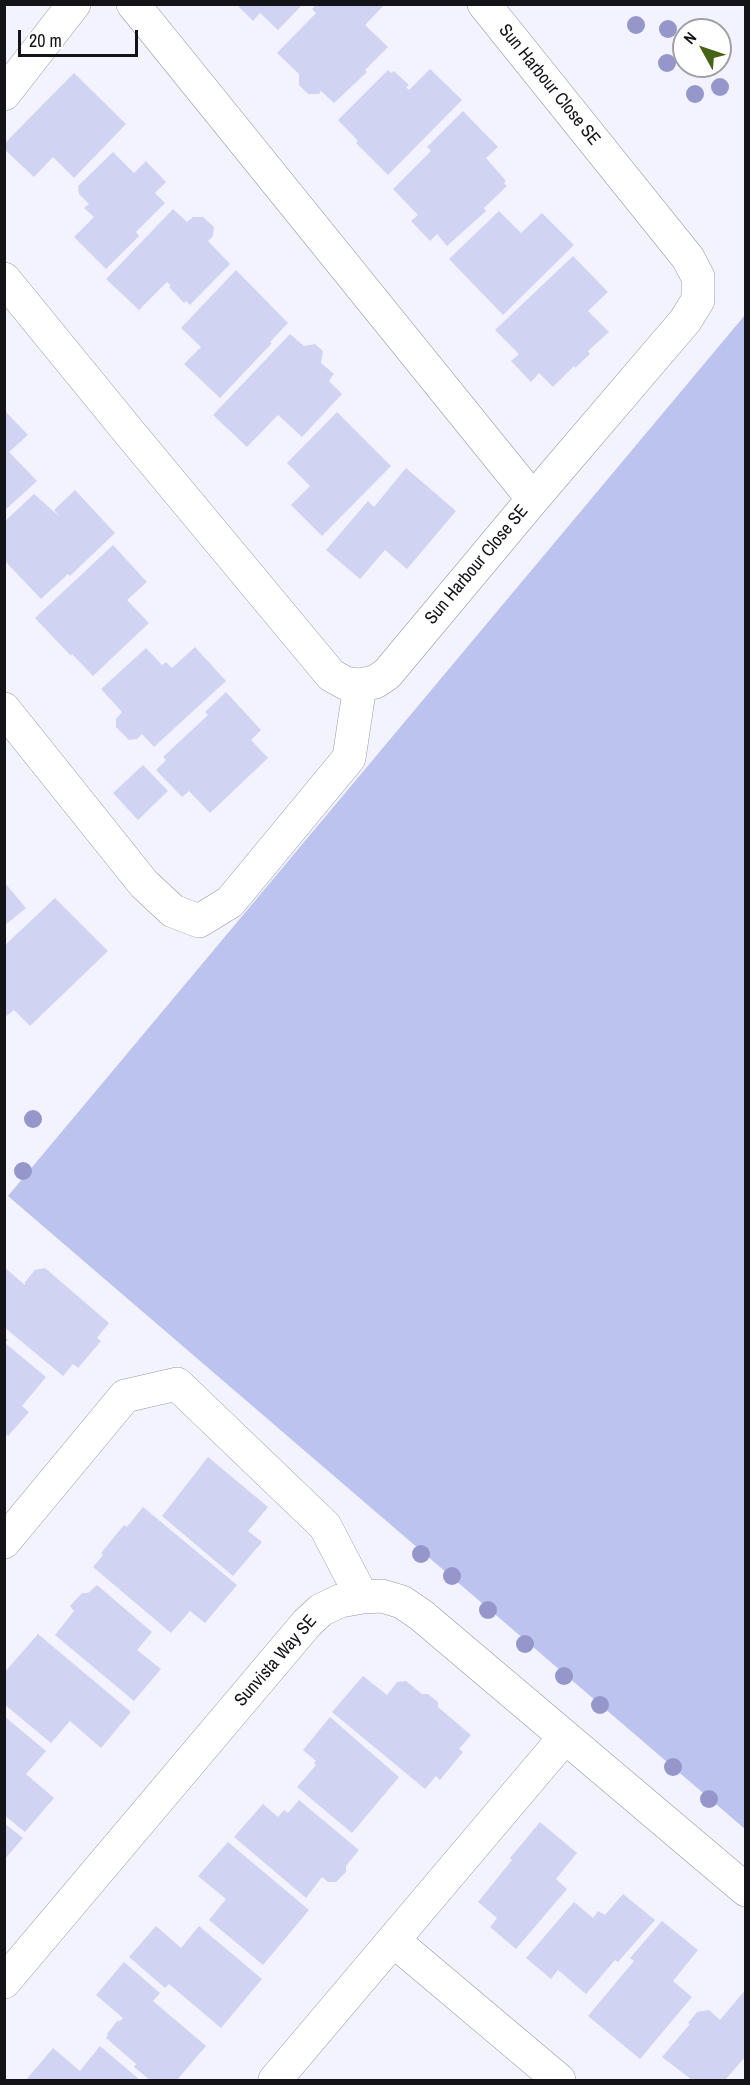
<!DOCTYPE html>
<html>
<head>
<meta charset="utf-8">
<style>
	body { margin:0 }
	#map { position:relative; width:750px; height:2085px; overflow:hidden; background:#f2f3fe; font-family:"Archivo Narrow",sans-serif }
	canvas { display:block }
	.frame { position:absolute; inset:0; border:6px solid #141418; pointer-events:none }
	.north { position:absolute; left:672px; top:18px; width:60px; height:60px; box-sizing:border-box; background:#fff; border:2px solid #a1a1a3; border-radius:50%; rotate:310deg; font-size:16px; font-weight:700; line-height:24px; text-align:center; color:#141418 }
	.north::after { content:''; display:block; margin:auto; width:21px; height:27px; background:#466316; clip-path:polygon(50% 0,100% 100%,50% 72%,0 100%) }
	.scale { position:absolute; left:18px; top:30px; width:120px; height:27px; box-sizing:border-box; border:3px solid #141418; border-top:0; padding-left:8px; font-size:18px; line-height:21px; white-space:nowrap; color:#141418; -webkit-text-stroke:4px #fff; paint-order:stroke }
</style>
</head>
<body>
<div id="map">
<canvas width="750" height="2085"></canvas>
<div class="frame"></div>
<div class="north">N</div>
<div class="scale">20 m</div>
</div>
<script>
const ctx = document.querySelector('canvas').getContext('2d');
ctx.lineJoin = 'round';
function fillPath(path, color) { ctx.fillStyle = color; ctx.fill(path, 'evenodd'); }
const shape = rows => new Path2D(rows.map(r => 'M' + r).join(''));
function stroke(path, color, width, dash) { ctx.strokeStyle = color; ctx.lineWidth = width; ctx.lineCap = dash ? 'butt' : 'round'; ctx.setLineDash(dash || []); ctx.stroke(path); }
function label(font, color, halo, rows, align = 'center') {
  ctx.font = font + ' "Archivo Narrow",sans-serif'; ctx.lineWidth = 5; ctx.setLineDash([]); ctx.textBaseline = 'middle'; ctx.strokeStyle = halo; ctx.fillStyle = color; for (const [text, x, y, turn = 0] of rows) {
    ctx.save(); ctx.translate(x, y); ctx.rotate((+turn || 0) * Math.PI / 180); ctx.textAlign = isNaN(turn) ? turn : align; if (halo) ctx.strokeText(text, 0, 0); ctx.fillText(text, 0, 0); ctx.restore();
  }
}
const green = shape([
	[745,315,745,1829,8,1196]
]);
const building = shape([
	[236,4,303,4,278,30,260,13,253,21],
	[317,4,385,4,365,25,388,47,365,70,367,72,334,103,321,91,319,94,308,94,299,85,299,74,277,53,316,13,312,9],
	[430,69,462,100,388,175,356,143,358,141,338,120,388,70,391,73,394,71,409,85,406,87,409,90],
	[74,73,126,124,74,178,53,157,34,177,4,149,4,144],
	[463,111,498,147,486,158,506,181,504,183,507,186,484,208,486,211,447,246,437,234,430,241,411,221,418,215,393,189,431,151,427,147],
	[113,152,134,173,146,161,166,182,155,193,165,203,136,232,139,236,106,269,74,237,94,217,84,208,89,204,79,194,78,186],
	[173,209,187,222,193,217,203,217,214,227,213,236,208,241,230,264,190,305,186,301,184,303,169,287,171,286,167,282,139,310,106,279],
	[499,211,521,233,542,213,574,245,503,315,449,259],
	[573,256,608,292,588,311,609,332,588,351,590,354,575,368,574,366,553,387,539,373,531,382,511,361,519,354,495,330],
	[236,270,288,323,270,342,272,343,220,398,184,364,201,347,181,328],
	[290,334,304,346,315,344,323,351,321,363,334,374,329,381,342,394,302,437,278,415,247,447,213,415],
	[4,410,28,435,9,452,37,481,4,511],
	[337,412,391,466,322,536,291,505,310,486,287,463],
	[406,468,456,511,407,569,385,550,360,579,326,550,368,501,374,507],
	[75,490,115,533,70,576,68,574,41,599,4,560,4,522,34,494,60,517,54,510],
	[113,545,147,582,127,600,149,623,93,676,72,654,71,656,35,618],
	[195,647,226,681,154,747,142,734,137,739,129,740,116,727,116,719,122,712,101,689,146,648,162,665,166,662,172,668],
	[226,692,261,730,251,740,268,758,210,813,189,791,182,797,156,770,166,760,163,757,208,715,205,712],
	[143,765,168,791,138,820,113,793],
	[4,882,26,908,4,926],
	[55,898,108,951,30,1026,14,1010,4,1018,4,946],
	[4,1267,25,1285,25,1282,35,1270,45,1268,109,1323,97,1338,101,1341,78,1368,73,1364,63,1376,4,1327],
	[4,1337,8,1340,5,1343,46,1377,22,1406,29,1412,8,1436,4,1433],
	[208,1457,268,1507,248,1531,262,1542,233,1576,162,1516],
	[143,1507,237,1585,205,1623,190,1611,171,1633,93,1567,103,1555,101,1553,124,1525,127,1527],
	[97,1585,152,1632,137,1650,161,1669,134,1701,55,1635,74,1611,70,1606,82,1593,88,1593],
	[38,1634,131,1712,101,1748,70,1721,51,1743,4,1704,4,1673],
	[363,1676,387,1695,397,1682,406,1681,422,1694,428,1694,438,1702,438,1707,471,1735,459,1749,463,1752,440,1780,436,1776,425,1789,332,1712],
	[4,1716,46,1751,26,1774,54,1798,25,1832,4,1815],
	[330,1717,399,1777,352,1833,297,1787,316,1765,314,1763,316,1761,303,1750],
	[299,1800,359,1850,346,1866,346,1872,336,1882,328,1882,322,1877,306,1898,234,1837,263,1804,278,1817,284,1810,288,1813],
	[540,1822,577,1853,556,1879,567,1889,516,1949,490,1927,497,1918,478,1902,512,1860,510,1858],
	[4,1823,23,1838,4,1860],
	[228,1842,309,1910,263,1965,209,1920,226,1899,198,1876],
	[623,1894,655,1920,618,1962,615,1960,586,1994,558,1970,551,1979,526,1958,574,1902,593,1918,598,1911,605,1915],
	[662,1921,698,1950,673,1981,692,1997,640,2059,588,2016,634,1961,630,1958],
	[156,1926,181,1948,199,1926,262,1979,221,2028,169,1984,165,1988,129,1957],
	[124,1962,160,1993,153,2001,206,2046,177,2080,150,2080,134,2067,136,2064,106,2038,108,2035,107,2034,118,2020,119,2022,123,2018,96,1995],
	[746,1989,746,2056,725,2080,692,2080,662,2057,690,2024,688,2023,697,2012,709,2010,720,2020],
	[100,2046,140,2080,26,2080,53,2048,80,2071]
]);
const minor = shape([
	[133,4,533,499],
	[4,94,74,4],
	[4,279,129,432,331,675,345,683,360,685,375,682,387,674,533,499,685,321,698,300,698,277,688,258,484,4],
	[4,709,144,884,173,911,199,921,230,902,349,758,360,685],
	[4,1542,125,1396,177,1384,325,1526,362,1597],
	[394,1941,559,2080],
	[4,1982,307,1623,321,1610,340,1601,362,1597,382,1596,402,1602,421,1615,746,1890],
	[275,2080,565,1737]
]);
const trees = [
	[636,25],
	[668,29],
	[667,63],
	[720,87],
	[695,94],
	[33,1119],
	[23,1171],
	[421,1554],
	[452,1576],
	[488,1610],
	[525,1644],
	[564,1676],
	[600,1705],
	[673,1767],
	[709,1799]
];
const streetNames = [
	["Sun Harbour Close SE",549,85,51],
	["Sun Harbour Close SE",477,565,-50],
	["Sunvista Way SE",276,1661,-49]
];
fillPath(green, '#bcc3ef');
fillPath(building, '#d0d4f2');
stroke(minor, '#9698a4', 34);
stroke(minor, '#fff', 33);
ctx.fillStyle = '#9597cb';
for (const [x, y] of trees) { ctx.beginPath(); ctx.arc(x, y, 9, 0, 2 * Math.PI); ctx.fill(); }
label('18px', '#141418', '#fff', streetNames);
</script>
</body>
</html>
